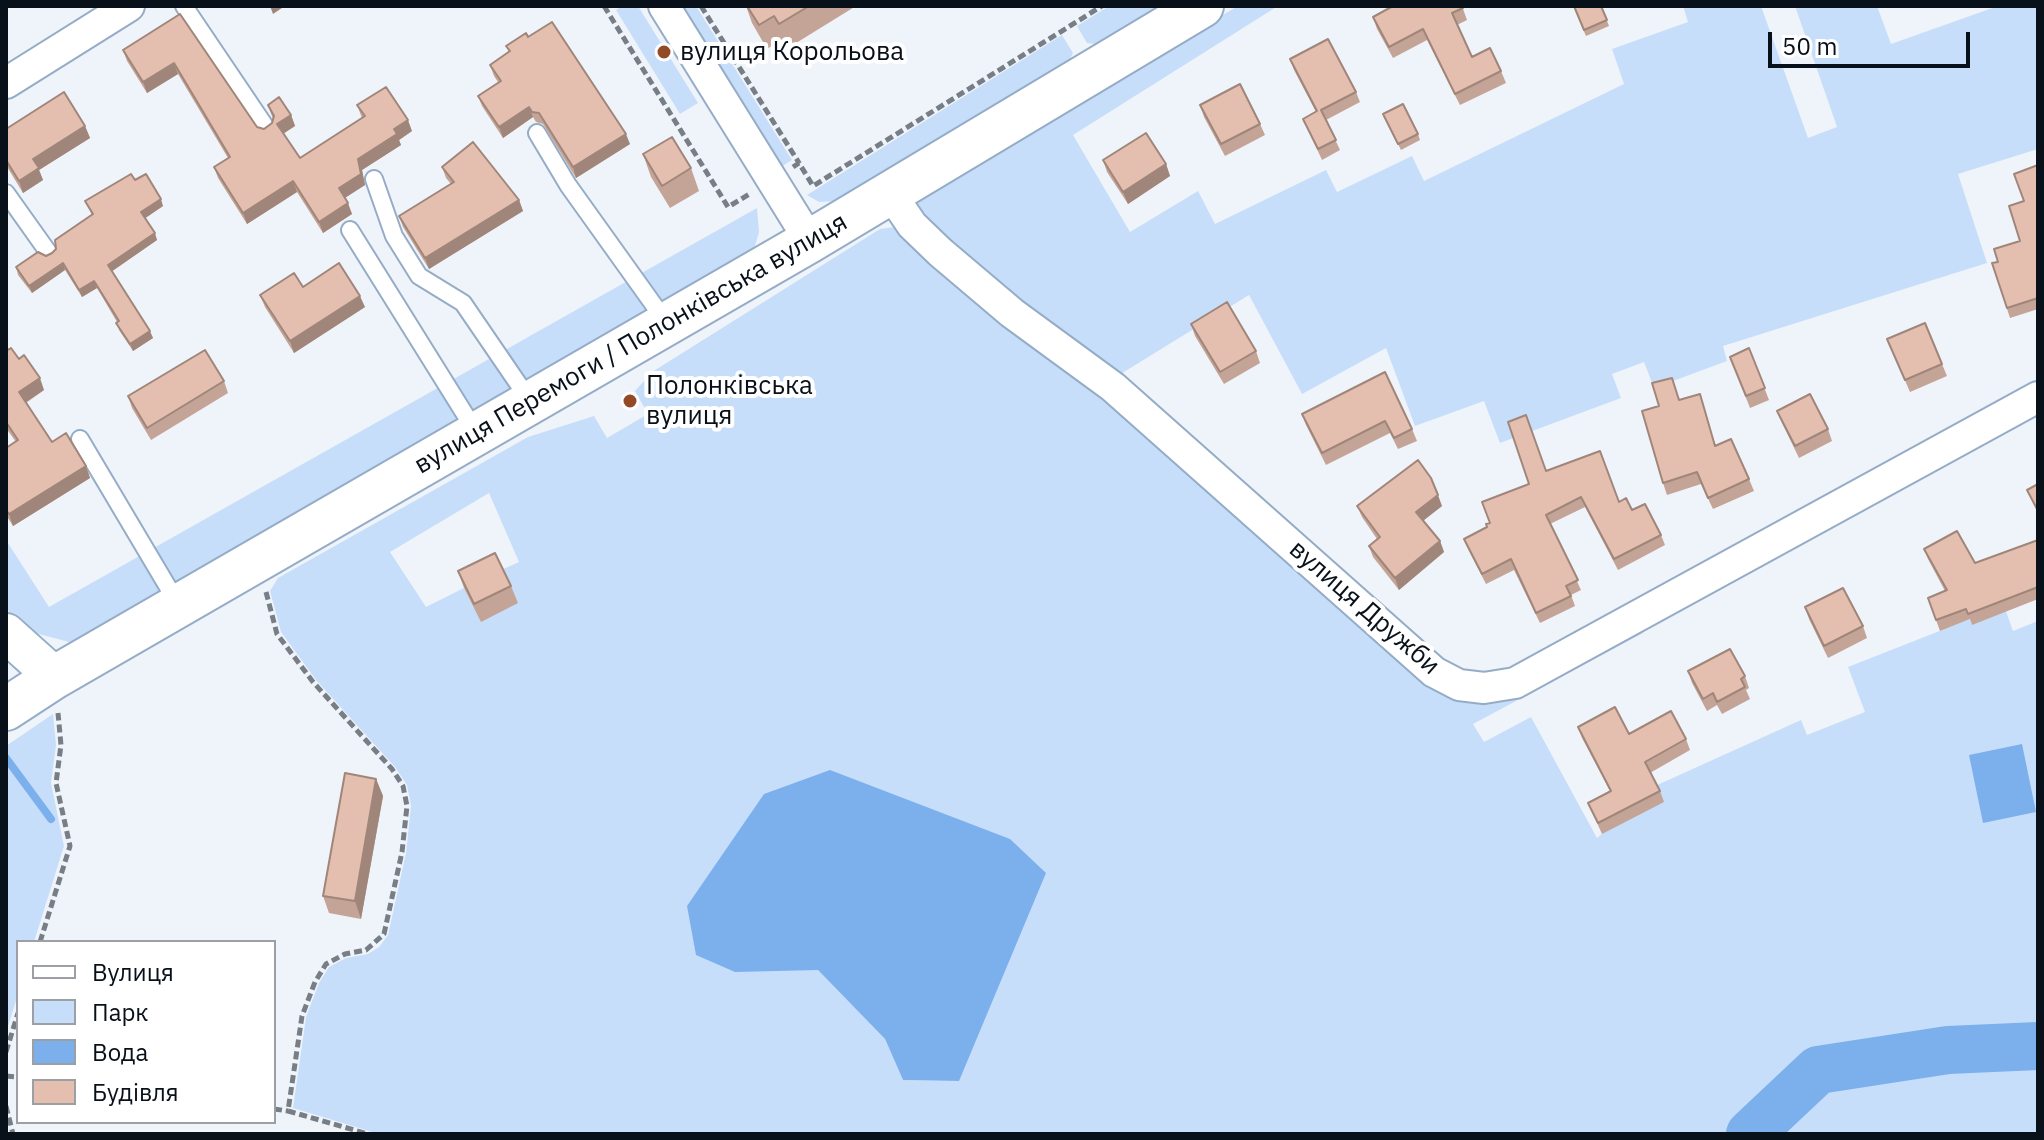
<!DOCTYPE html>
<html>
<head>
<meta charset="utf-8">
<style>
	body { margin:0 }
	#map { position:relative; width:2044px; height:1140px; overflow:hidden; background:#eff4fa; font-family:"IBM Plex Sans",sans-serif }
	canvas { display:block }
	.frame { position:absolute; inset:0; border:8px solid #081019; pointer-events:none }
	.legend { position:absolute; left:16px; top:940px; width:260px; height:184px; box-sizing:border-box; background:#fff; border:2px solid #9c9fa3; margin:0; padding:10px 14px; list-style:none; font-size:24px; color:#081019 }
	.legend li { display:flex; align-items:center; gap:16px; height:40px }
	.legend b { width:40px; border:2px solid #9c9fa3 }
	.scale { position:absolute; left:1768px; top:32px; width:202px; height:36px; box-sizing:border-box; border:4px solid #081019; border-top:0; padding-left:10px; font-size:24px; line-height:28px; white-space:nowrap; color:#081019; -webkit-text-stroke:6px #fff; paint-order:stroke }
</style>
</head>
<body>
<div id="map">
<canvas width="2044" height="1140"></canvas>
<div class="frame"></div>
<ul class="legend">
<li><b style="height:10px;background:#fff"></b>Вулиця</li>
<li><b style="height:22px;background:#c7defa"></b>Парк</li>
<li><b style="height:22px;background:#7cb0ed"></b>Вода</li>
<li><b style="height:22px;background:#e4bfaf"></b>Будівля</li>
</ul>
<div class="scale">50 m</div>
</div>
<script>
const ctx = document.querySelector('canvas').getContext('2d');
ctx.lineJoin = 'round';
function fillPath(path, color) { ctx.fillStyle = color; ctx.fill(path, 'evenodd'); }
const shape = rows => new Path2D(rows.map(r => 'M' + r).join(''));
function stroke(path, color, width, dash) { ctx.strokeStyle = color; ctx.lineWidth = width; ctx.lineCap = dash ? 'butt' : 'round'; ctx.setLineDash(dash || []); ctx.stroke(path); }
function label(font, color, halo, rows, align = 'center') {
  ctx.font = font + ' "IBM Plex Sans",sans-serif'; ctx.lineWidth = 8; ctx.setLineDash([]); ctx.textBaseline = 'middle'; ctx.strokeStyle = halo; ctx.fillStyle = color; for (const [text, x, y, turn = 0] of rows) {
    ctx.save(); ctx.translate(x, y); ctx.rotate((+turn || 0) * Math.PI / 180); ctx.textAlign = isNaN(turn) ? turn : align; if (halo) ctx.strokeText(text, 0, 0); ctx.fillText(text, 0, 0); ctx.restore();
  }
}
const green = shape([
	[622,6,638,6,698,103,680,114,616,10],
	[682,6,696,6,792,160,781,167],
	[1109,6,1178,6,1113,46,1087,43,1077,26],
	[1238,6,1278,6,1073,135,1130,232,1198,191,1215,224,1326,170,1337,192,1412,156,1424,181,1624,84,1612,49,1688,22,1683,6,1761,6,1808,138,1837,127,1795,6,1877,6,1891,44,1998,6,2038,6,2038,149,1958,174,1987,263,1723,346,1727,361,1654,388,1644,362,1612,374,1621,398,1500,443,1484,401,1415,426,1386,348,1302,394,1249,295,1119,375,1018,308,926,226,909,199],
	[1062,35,1073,53,1064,72,854,200,819,202,807,195],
	[757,208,759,232,755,246,740,265,73,643,20,629,6,607,6,540,49,607],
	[902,226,1109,393,1443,693,1639,626,1643,633,1473,724,1484,742,1531,717,1597,838,1655,786,1801,720,1807,735,1865,712,1848,667,1970,619,1972,624,2006,611,2013,631,2038,621,2038,1134,379,1134,293,1108,306,1017,319,983,329,967,346,958,368,954,379,947,388,935,406,853,411,806,407,785,395,767,316,680,281,632,270,591,278,578,528,437,594,416,607,438,648,414,635,391,652,372,880,229],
	[489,493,519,562,501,570,481,621,464,588,426,607,390,552],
	[818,970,959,1081,903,1080,885,1039],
	[53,714,56,745,51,783,64,846,34,942,18,942,18,994,6,1033,6,746]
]);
const water = shape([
	[2022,744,2036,812,1983,823,1969,755],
	[830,770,1010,839,1046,873,959,1081,903,1080,885,1039,818,970,735,972,696,955,687,906,764,794]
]);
const stream = shape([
	[6,758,51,819]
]);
const river = shape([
	[1750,1134,1818,1070,1948,1050,2038,1046]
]);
const path = shape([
	[604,6,728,207,751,193],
	[701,6,799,163],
	[793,167,799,163,813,186,1102,6],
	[266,592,277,634,313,682,392,769,403,786,407,806,402,852,384,934,366,950,345,954,326,964,315,982,302,1016,288,1111,368,1134],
	[40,942,70,846,56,783,61,745,58,713],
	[6,1052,18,1013],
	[6,1076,18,1077],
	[6,1106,13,1134],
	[274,1109,288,1111]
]);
const service = shape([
	[184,6,267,129],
	[537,133,568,185,666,322],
	[374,179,394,236,419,276,463,303,530,401],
	[6,193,48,252],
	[350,230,476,432],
	[80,439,178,604]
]);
const minor = shape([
	[664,6,810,241],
	[6,83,129,6],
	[891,194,912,225,940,252,1012,313,1113,387,1434,672,1459,685,1484,688,1515,683,2038,397]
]);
const tertiary = shape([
	[6,633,55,677]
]);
const secondary = shape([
	[6,709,55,677,810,241,1202,6]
]);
const wall = shape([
	[746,6,856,6,788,48,783,39,767,49,752,23],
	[1462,6,1467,20,1457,25,1472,57,1501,71,1506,83,1460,105,1427,40,1393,58,1377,29,1373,17],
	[1573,6,1601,6,1609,26,1586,36],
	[180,14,257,127,264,129,272,123,273,119,268,105,291,115,295,126,283,134,300,158,362,118,357,105,412,131,399,140,401,145,362,170,365,185,345,198,352,214,323,233,297,192,247,224,218,178,214,167,228,158,178,74,147,93,127,61,123,50],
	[528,37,630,144,576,178,543,124,536,122,533,117,503,138,482,106,478,96,498,82,494,76,490,65,509,52,506,46],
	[1290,59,1356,92,1360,102,1326,120,1340,150,1322,160,1303,119,1316,112,1294,70],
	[1200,105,1260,124,1265,135,1225,156,1204,117],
	[1383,114,1418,134,1420,140,1401,150],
	[85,126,90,138,39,170,43,180,23,193,6,165,6,129],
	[643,154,691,168,699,191,670,208,651,177],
	[1103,160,1166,164,1170,176,1128,204,1107,172],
	[2038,165,2038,309,2010,318,1992,263,1998,262,2020,241,2024,201],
	[442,167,519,200,523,211,429,269,403,227,399,216,451,184,446,178],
	[135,180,163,206,145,218,157,240,112,271,153,338,133,351,119,330,117,322,97,288,82,297,65,270,32,293,18,275,16,267,52,253,92,215,85,201],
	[303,287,365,307,294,353,265,307,260,295],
	[1191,324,1256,351,1260,363,1224,384,1195,336],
	[1887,339,1942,364,1947,376,1910,392],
	[1749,348,1769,400,1750,408,1730,357],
	[6,351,19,359,44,390,26,403,52,442,86,466,90,478,13,526,6,515,6,448,16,442,6,428],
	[1385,372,1412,429,1417,441,1398,449,1390,433,1326,465,1306,425,1302,414],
	[224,381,228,393,151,440,132,408,128,396],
	[1700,394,1715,446,1749,479,1754,491,1713,509,1701,484,1667,495,1663,483,1680,400],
	[1777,411,1828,429,1832,441,1799,458,1782,423],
	[1546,471,1619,502,1632,510,1661,535,1665,545,1618,570,1585,507,1550,524,1581,590,1571,595,1575,606,1540,623,1514,570,1486,584,1468,549,1464,539,1487,527,1490,523,1529,484],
	[1357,506,1442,506,1423,521,1440,541,1444,552,1399,590,1373,557,1369,546,1377,539,1362,517],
	[2038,540,2038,599,1972,625,1970,619,1940,631,1928,598,1945,591,1928,559,1924,549,1975,563],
	[458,571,511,586,518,603,481,622,464,588],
	[1805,607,1863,626,1867,638,1828,658,1809,619],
	[1688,671,1745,676,1749,688,1746,690,1750,699,1722,714,1717,705,1707,711,1692,683],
	[1578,727,1686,739,1690,750,1650,773,1660,791,1664,802,1602,834,1588,803,1610,791,1582,738],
	[376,779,383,796,361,919,329,913,323,896]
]);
const shadedWall = shape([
	[270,6,285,6,273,14],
	[174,63,178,74,147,93,143,82],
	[529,107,533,117,503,138,499,127],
	[291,115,295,126,281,135,277,124],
	[408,120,412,131,399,140,401,145,362,170,365,185,343,199,339,188,358,159,394,129],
	[85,126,90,138,39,170,43,180,23,193,19,181,33,159],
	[626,134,630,144,576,178,573,167],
	[1166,164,1170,176,1128,204,1123,192],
	[293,181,297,192,247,224,243,213],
	[161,199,163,206,144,219,141,212],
	[519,200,523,211,429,269,425,258],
	[348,203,352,214,323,233,319,222],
	[155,233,157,240,111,272,108,265],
	[63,263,65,270,32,293,29,286],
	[94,281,97,288,82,297,79,290],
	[360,296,365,307,294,353,290,341],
	[150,331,153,338,133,351,130,344],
	[40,378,44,390,23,404,19,392],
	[86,466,90,478,13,526,9,514],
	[1438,495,1442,506,1420,523,1416,512],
	[1440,541,1444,552,1399,590,1395,578],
	[376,779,383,796,361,919,355,901]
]);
const building = shape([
	[747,6,809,6,779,24,774,16,759,25,747,6],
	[1393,6,1462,6,1463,8,1452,13,1472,57,1490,48,1501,71,1455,94,1423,29,1389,47,1373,17,1393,6],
	[1574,6,1601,6,1607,20,1584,30,1574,6],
	[180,14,257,127,264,129,272,123,274,116,268,105,279,97,291,115,277,124,300,158,365,116,357,105,386,87,408,120,394,129,397,134,358,159,361,174,339,188,348,203,319,222,293,181,243,213,214,167,230,157,174,63,143,82,123,50,180,14],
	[552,22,626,134,573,167,539,113,532,112,529,107,499,127,478,96,501,81,490,65,510,51,506,46,526,33,528,37,552,22],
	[1328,39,1356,92,1321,110,1336,140,1318,149,1303,119,1317,111,1290,59,1328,39],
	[1240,84,1260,124,1221,144,1200,105,1240,84],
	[64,92,85,126,33,159,39,168,19,181,6,160,6,129,64,92],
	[1403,104,1418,134,1398,144,1383,114,1403,104],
	[1146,133,1166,164,1123,192,1103,160,1146,133],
	[672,137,691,168,662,186,643,154,672,137],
	[473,142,519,200,425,258,399,216,454,182,442,167,473,142],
	[2038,165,2038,298,2007,308,1992,263,1998,262,1994,249,2020,241,2009,206,2024,201,2014,174,2038,165],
	[131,174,135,180,146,174,161,199,141,212,155,233,108,265,150,331,130,344,116,323,119,321,94,281,79,290,63,263,29,286,16,267,38,252,46,256,52,253,56,249,55,240,93,214,85,201,131,174],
	[339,263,360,296,290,341,260,295,294,273,303,287,339,263],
	[1227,302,1256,351,1220,372,1191,324,1227,302],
	[1925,323,1942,364,1905,380,1887,339,1925,323],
	[11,348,19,359,24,355,40,378,19,392,52,442,66,433,86,466,9,514,6,510,6,448,18,440,6,422,6,351,11,348],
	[1749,348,1765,388,1746,396,1730,357,1749,348],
	[205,350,224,381,147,428,128,396,205,350],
	[1385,372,1412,429,1394,438,1385,421,1322,453,1302,414,1385,372],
	[1672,378,1679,400,1700,394,1715,446,1731,439,1749,479,1708,498,1697,472,1663,483,1642,411,1659,406,1652,383,1672,378],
	[1810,394,1828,429,1795,446,1777,411,1810,394],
	[1526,415,1546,471,1600,451,1619,502,1626,498,1632,510,1645,504,1661,535,1614,559,1581,497,1546,515,1578,580,1566,586,1571,596,1536,613,1511,559,1482,574,1464,539,1487,527,1486,524,1490,523,1482,502,1529,484,1508,422,1526,415],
	[1418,460,1431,478,1438,495,1416,512,1440,541,1395,578,1369,546,1380,537,1357,506,1418,460],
	[2038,484,2038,511,2027,490,2038,484],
	[1957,531,1975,563,2038,540,2038,587,1968,614,1966,609,1936,620,1928,598,1947,590,1924,549,1957,531],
	[495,553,511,586,474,604,458,571,495,553],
	[1843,588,1863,626,1824,646,1805,607,1843,588],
	[1730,649,1745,676,1741,679,1745,687,1717,702,1713,693,1703,699,1688,671,1730,649],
	[1615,707,1629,734,1671,711,1686,739,1645,762,1660,791,1598,823,1588,803,1611,791,1578,727,1615,707],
	[345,773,376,779,355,901,323,896,345,773]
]);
const markers = [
	[664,52,8,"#924a27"],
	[630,401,8,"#924a27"]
];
const poiNames = [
	["вулиця Корольова",680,52],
	["Полонківська",646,386],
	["вулиця",646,416]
];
const streetNames = [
	["вулиця Перемоги / Полонківська вулиця",631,344,-30],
	["вулиця Дружби",1364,608,41]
];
fillPath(green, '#c7defa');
fillPath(water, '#7cb0ed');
stroke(stream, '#7cb0ed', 8);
stroke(river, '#7cb0ed', 48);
stroke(service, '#95acc7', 20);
stroke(minor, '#95acc7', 34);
stroke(tertiary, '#95acc7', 42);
stroke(secondary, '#95acc7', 46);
stroke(path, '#787e86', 5, [8, 4]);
stroke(service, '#fff', 16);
stroke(minor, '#fff', 30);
stroke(tertiary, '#fff', 38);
stroke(secondary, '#fff', 42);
fillPath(wall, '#c4a496');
fillPath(shadedWall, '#a0867a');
fillPath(building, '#e4bfaf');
stroke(building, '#a0867a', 2);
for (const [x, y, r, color] of markers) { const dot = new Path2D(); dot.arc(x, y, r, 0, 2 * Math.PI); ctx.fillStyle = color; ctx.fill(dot); stroke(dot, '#fff', 3); }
label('26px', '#081019', '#fff', poiNames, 'left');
label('26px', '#081019', '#fff', streetNames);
</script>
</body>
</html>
